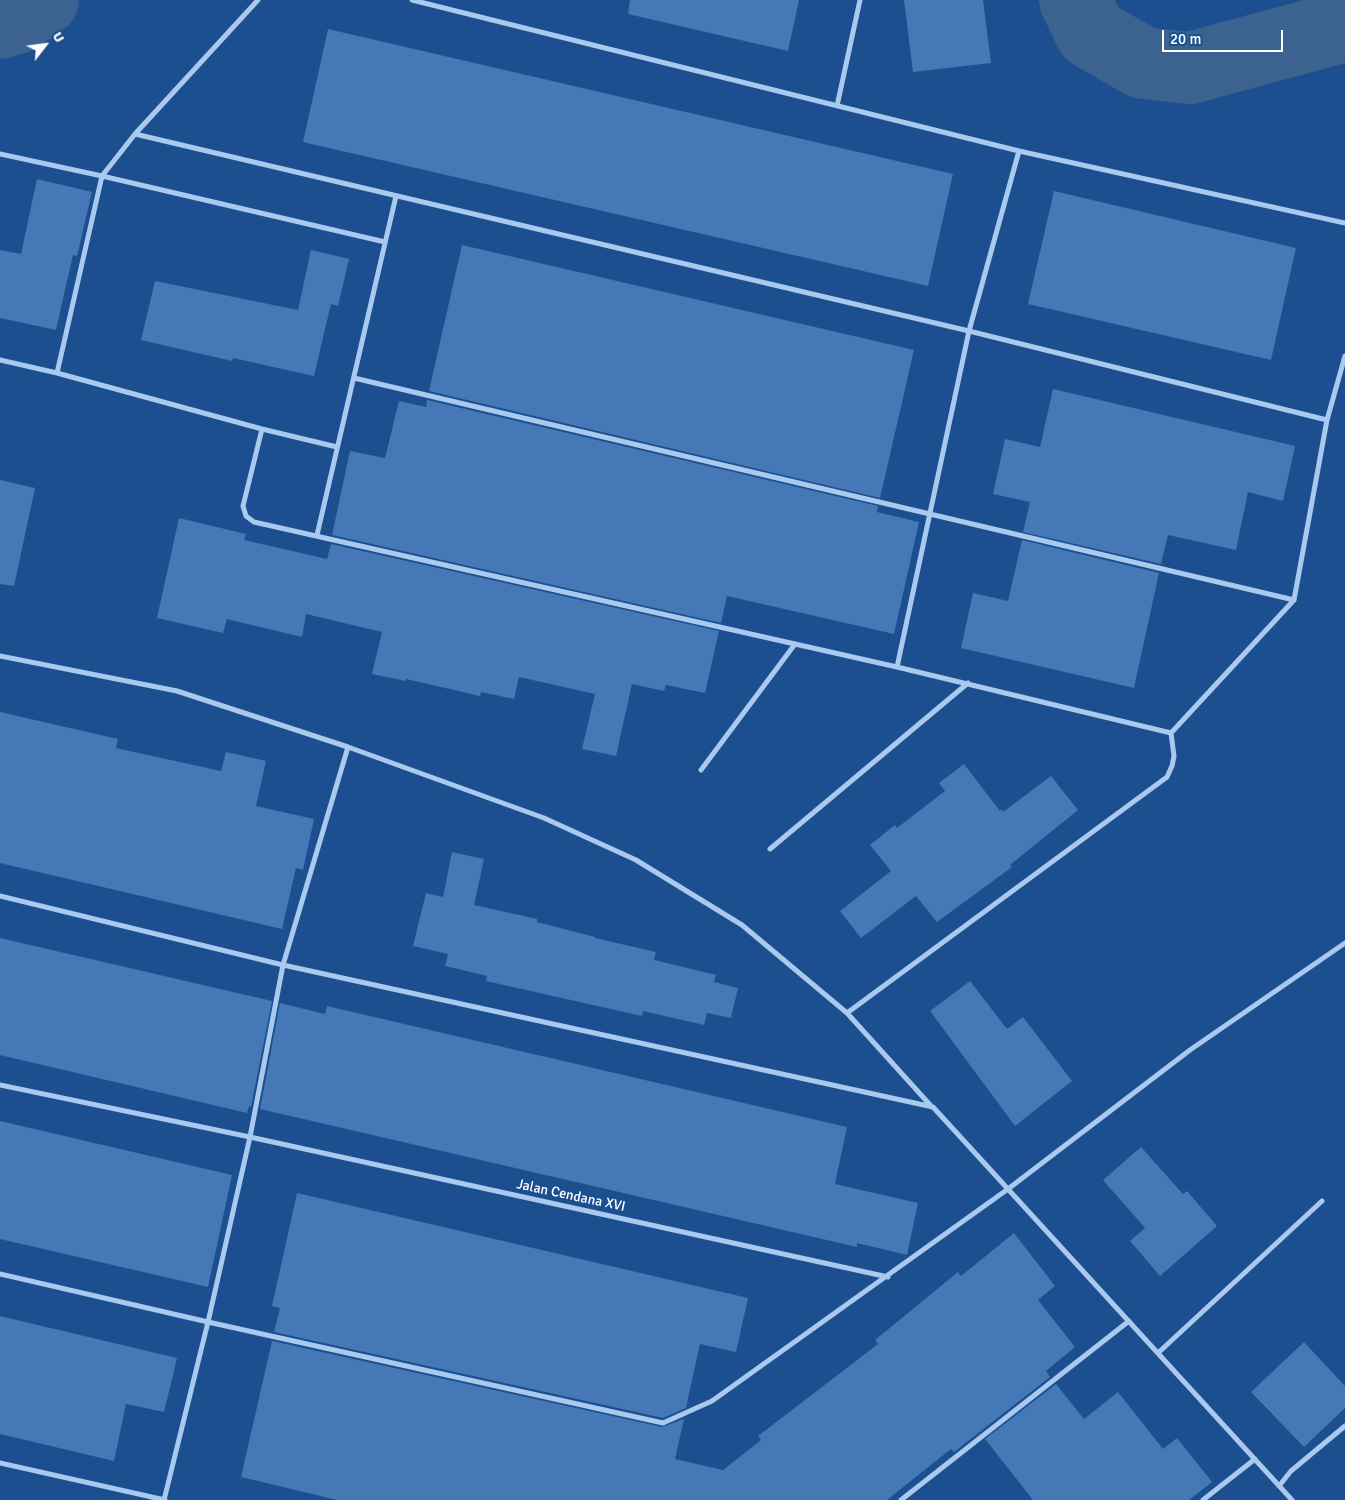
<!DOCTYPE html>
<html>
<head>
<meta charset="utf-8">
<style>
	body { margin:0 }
	#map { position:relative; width:1345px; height:1500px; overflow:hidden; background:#1b4f8f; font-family:Signika,sans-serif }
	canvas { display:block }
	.north { position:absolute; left:20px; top:20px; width:50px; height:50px; -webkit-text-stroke:4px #1b4f8f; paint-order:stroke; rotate:60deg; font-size:14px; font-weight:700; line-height:20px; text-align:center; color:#fff }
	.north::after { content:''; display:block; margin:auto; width:18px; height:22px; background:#fff; clip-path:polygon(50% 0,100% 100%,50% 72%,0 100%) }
	.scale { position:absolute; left:1162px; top:30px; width:121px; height:22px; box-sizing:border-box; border:2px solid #fff; border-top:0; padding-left:6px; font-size:15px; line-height:18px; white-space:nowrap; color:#fff; -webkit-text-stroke:4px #1b4f8f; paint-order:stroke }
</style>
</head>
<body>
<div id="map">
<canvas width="1345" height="1500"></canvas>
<div class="north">U</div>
<div class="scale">20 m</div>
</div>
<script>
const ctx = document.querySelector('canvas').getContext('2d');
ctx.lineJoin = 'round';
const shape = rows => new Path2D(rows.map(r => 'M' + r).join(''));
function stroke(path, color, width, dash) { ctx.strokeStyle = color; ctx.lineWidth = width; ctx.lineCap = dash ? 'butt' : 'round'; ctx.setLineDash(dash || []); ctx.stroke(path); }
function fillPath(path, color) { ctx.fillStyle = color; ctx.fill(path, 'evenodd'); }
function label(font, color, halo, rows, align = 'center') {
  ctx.font = font + ' Signika,sans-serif'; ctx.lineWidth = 4; ctx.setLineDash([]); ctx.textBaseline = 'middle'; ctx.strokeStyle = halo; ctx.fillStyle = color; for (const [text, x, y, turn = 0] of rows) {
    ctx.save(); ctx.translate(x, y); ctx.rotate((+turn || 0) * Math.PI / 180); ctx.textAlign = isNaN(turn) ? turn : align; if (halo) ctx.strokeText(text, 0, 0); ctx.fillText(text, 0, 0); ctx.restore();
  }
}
const river = shape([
	[1075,0,1091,33,1143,63,1190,68,1345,26],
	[0,23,17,18,43,0]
]);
const building = shape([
	[630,0,799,0,788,51,628,14],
	[904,0,983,0,991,63,913,72],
	[328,29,953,174,928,286,303,142],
	[37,179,92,192,77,256,73,255,56,330,0,318,0,250,21,254],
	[1054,191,1296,248,1271,360,1028,304],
	[462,245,914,350,880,498,429,391],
	[311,250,349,259,338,306,331,304,314,376,233,358,232,361,141,340,155,281,298,310],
	[1053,389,1295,446,1283,501,1248,492,1236,550,1168,535,1161,564,1023,532,1030,502,993,494,1005,439,1040,447],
	[427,400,878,506,877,512,919,522,894,634,727,596,721,623,332,535,350,451,385,458,399,401,426,407],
	[0,480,35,488,14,586,0,584],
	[179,518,246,534,244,540,327,559,331,544,719,631,705,693,666,685,664,691,632,684,616,756,582,749,595,694,519,677,514,699,481,692,480,696,406,679,406,681,372,674,382,632,306,614,302,637,227,619,223,633,157,618],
	[1022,540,1159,573,1134,688,961,648,973,593,1008,601],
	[0,712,118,739,116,748,221,771,226,752,266,761,256,806,314,819,303,870,296,868,282,929,0,863],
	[964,764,1000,811,1002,809,1003,812,1051,776,1078,810,1010,865,1012,867,937,922,916,896,861,938,840,911,891,871,870,845,895,825,897,828,945,791,939,783],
	[452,852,484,859,474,905,537,919,537,922,595,937,595,938,656,952,654,960,716,975,714,982,738,988,731,1018,707,1013,704,1025,643,1011,642,1016,486,981,487,976,445,966,448,954,413,946,426,893,443,897],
	[0,938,272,1001,251,1107,249,1106,247,1113,0,1055],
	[970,981,1007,1029,1023,1017,1072,1081,1015,1126,930,1011],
	[280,1003,325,1014,327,1006,847,1127,835,1184,918,1203,907,1255,857,1243,857,1247,766,1226,260,1109],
	[0,1121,232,1175,208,1287,0,1239],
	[1141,1147,1183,1194,1187,1191,1217,1226,1160,1276,1130,1241,1145,1228,1103,1180],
	[297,1193,748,1298,736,1352,700,1344,686,1408,663,1418,274,1332,280,1308,272,1306],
	[1014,1233,1055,1286,1038,1300,1075,1347,1046,1371,1050,1377,954,1452,951,1449,887,1500,337,1500,241,1477,272,1341,662,1427,684,1419,675,1459,723,1470,761,1440,758,1436,878,1344,875,1340,958,1272,961,1276],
	[0,1316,177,1358,164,1412,126,1404,114,1461,0,1434],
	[1304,1342,1345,1386,1345,1408,1304,1447,1251,1392],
	[1056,1384,1084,1419,1118,1392,1163,1449,1177,1438,1212,1482,1189,1500,1033,1500,985,1439]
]);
const street = shape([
	[412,0,1019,151,1345,223],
	[837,106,860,0],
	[135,134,969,331,1327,420],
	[0,154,102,176,385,242],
	[0,360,57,373,262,429,337,447],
	[57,373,102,176,135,134,258,0],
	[354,378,1294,600],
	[262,429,243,506,246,516,254,522,897,667,1171,733],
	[317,535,396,196],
	[0,656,177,691,348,747,544,818,636,860,742,925,847,1013,932,1107],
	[897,667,969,331,1019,151],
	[701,770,795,644],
	[770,849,968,683],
	[0,896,283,965,933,1107,1292,1500],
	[847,1013,1167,777,1172,766,1174,756,1171,733,1294,600,1327,420,1345,356],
	[0,1085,250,1137,888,1277],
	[0,1274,208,1322,663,1423,712,1401,1008,1189,1190,1050,1345,943],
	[1158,1353,1322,1201],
	[0,1463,165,1500],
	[1279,1486,1291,1471,1345,1426],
	[164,1500,208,1322,250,1137,283,965,348,747],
	[901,1500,1129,1321],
	[1203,1500,1255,1459]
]);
const streetNames = [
	["Jalan Cendana XVI",571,1196,12]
];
stroke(river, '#3c6290', 72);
fillPath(building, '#4478b7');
stroke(street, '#a9c9ee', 5);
label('14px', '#fff', '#1b4f8f', streetNames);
</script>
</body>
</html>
